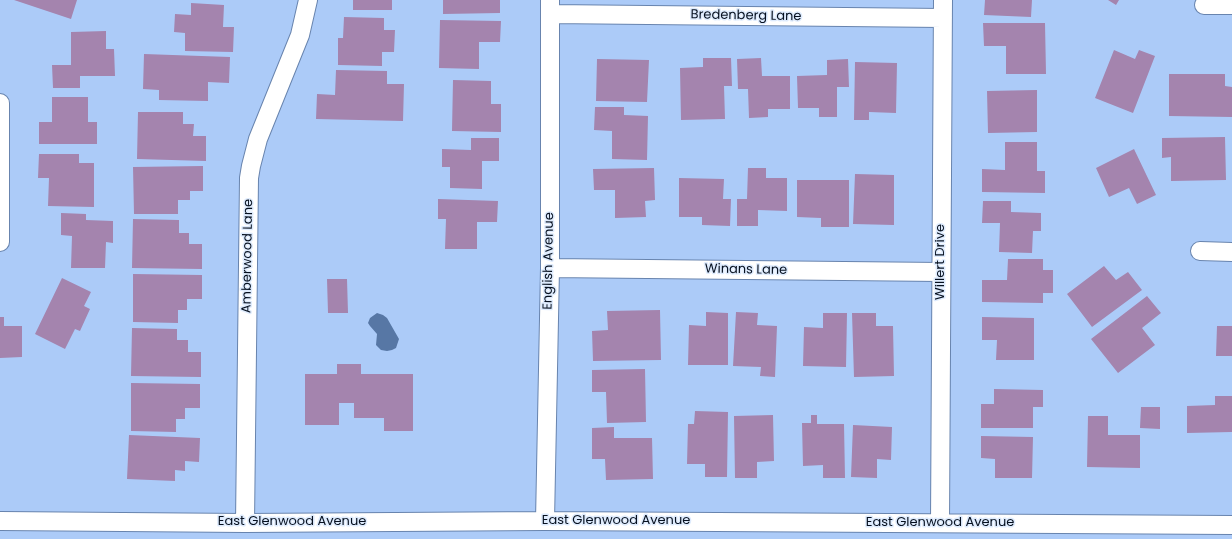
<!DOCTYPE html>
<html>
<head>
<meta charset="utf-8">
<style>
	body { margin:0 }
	canvas { display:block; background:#accbf8 }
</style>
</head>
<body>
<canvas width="1232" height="539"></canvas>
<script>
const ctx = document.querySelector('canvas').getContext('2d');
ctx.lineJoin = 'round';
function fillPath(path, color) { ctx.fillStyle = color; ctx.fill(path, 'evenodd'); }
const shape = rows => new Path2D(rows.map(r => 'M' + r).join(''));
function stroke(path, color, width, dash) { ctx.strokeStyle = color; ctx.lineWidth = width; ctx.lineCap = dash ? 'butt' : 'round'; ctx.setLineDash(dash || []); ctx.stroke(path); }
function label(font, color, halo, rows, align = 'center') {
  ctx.font = font + ' Poppins,sans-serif'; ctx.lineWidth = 3; ctx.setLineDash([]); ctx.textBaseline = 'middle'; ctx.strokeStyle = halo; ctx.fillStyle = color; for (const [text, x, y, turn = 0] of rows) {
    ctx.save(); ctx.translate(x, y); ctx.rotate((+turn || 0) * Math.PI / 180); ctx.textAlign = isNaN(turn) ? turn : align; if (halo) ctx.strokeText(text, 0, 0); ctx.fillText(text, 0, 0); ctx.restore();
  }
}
const water = shape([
	[377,313,383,315,387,318,399,339,396,348,392,350,387,351,381,350,376,345,377,334,370,326,368,323,370,318]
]);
const building = shape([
	[14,0,77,0,71,19],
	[353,0,392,0,392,10,353,10],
	[443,0,500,0,500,13,443,14],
	[985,0,1032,0,1031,17,984,15],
	[1108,0,1119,0,1116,5],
	[191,3,224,5,223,27,234,27,233,52,185,51,185,33,174,32,175,14,191,15],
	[344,17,384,18,384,30,395,30,394,52,382,52,382,66,338,65,338,38,343,38],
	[440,20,501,21,500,42,479,42,479,69,439,68],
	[983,23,1045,23,1046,74,1006,74,1006,46,984,46],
	[106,31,106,49,114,49,115,76,80,76,80,88,53,88,52,65,71,65,71,32],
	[1114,50,1135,59,1139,50,1155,56,1133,113,1095,98],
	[144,54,230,57,229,83,208,82,208,101,159,100,159,90,143,89],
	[703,58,731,58,732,86,724,86,725,119,681,120,680,68,703,67],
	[761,58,762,76,790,76,790,109,768,109,768,117,749,118,748,89,738,89,737,59],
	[597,59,649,60,647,102,596,101],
	[848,59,849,87,837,87,837,117,819,117,819,108,798,108,797,76,827,75,827,60],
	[855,62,897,63,896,113,869,112,869,120,854,120],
	[336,70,387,71,387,84,404,84,403,121,316,119,317,94,335,95],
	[1169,74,1225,74,1225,86,1232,87,1232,117,1169,116],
	[453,80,491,81,491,104,501,104,501,132,452,131],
	[1037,90,1037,132,988,133,987,91],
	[52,97,88,97,88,122,97,122,97,144,39,144,39,122,52,122],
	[595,107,624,107,624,115,648,116,647,160,612,159,612,131,594,130],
	[138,112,183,112,183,124,194,124,193,136,206,136,206,161,137,159],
	[1225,137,1226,180,1171,181,1171,157,1162,158,1162,138],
	[471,138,499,138,499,161,482,161,482,189,450,188,450,167,442,167,442,149,471,150],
	[1005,142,1037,142,1037,171,1045,171,1045,193,982,192,982,169,1005,170],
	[1134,149,1156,195,1137,204,1129,188,1109,197,1096,168],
	[39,154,79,154,79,163,94,163,94,207,48,206,49,178,38,178],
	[203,166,203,191,190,191,190,200,178,200,178,214,134,214,133,167],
	[654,168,655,200,645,201,646,217,615,218,615,190,594,190,593,169],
	[748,168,766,168,766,178,787,178,787,211,758,210,758,226,737,226,737,199,747,199],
	[855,174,894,175,894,225,853,224],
	[679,178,724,179,723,199,731,199,730,226,702,225,702,217,679,217],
	[797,180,849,180,849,227,821,227,821,218,797,217],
	[438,199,498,201,497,222,477,222,477,249,445,249,446,219,438,219],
	[983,201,1011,201,1011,212,1041,213,1041,231,1033,231,1032,253,999,252,1000,223,982,223],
	[61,213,86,214,86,220,113,221,113,243,106,242,105,268,71,268,72,236,61,235],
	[133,219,179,220,179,233,189,233,189,244,202,244,202,269,132,268],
	[1008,259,1043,259,1043,270,1053,270,1053,293,1043,293,1043,303,982,302,982,280,1007,280],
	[1104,266,1116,280,1128,272,1142,290,1092,327,1067,294],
	[133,274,202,275,202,299,187,299,187,310,178,310,178,323,133,322],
	[62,278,91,292,84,306,90,309,80,331,75,329,65,349,35,334],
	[327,279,347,279,348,313,328,313],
	[1147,296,1161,313,1142,328,1155,345,1118,373,1091,339],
	[660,310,661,360,593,361,592,331,608,330,607,311],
	[706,312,728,313,728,365,688,365,689,325,706,326],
	[736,312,758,313,757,325,777,326,775,377,760,376,761,367,733,366],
	[823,313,847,313,846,367,803,366,804,327,823,328],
	[852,313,876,313,876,326,893,326,894,376,854,377],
	[0,317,4,317,4,326,22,326,22,357,0,358],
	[982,317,1034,318,1034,360,996,360,997,340,982,340],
	[1217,326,1232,326,1232,356,1216,356],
	[132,328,177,329,177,340,188,340,188,352,201,352,201,377,131,376],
	[337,364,361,364,361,374,413,374,413,431,384,431,384,418,354,418,354,403,339,403,339,425,305,425,305,374,337,374],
	[645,369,646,422,607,423,606,392,592,392,592,370],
	[131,383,200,384,200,408,185,408,185,419,176,419,176,432,131,431],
	[994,389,1043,390,1043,407,1033,407,1033,428,981,428,981,404,994,404],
	[1215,396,1232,396,1232,432,1187,433,1187,406,1215,405],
	[1141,407,1160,407,1160,429,1140,428],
	[695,411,728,412,727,477,705,477,705,464,687,464,688,424,694,424],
	[773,415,774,461,757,462,757,478,735,478,734,416],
	[811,415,817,415,817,424,844,424,845,478,823,478,823,465,803,466,802,423,811,423],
	[1088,416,1108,416,1108,435,1140,435,1140,468,1087,467],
	[853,425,892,427,891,460,877,459,877,478,851,477],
	[614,427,614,438,652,438,653,479,606,480,605,459,592,459,592,428],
	[129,435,200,438,199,462,185,461,185,471,175,470,175,481,127,479],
	[981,436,1033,437,1032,478,995,478,995,459,981,458]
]);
const street = shape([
	[1204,5,1232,5],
	[550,14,943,18],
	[0,103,0,242],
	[1200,251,1232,252],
	[550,268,941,272],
	[0,521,245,523,545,521,1232,525],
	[545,521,550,268,550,0],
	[245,523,249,178,251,166,258,139,300,35,308,0],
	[940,523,943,0]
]);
const streetNames = [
	["Bredenberg Lane",746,16,1],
	["Amberwood Lane",248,256,-89],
	["English Avenue",549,261,-89],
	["Willert Drive",941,262,-90],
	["Winans Lane",746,270,1],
	["East Glenwood Avenue",616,521],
	["East Glenwood Avenue",292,522],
	["East Glenwood Avenue",940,523]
];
fillPath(water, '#5777a5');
fillPath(building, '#a484ae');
stroke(street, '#6884ae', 20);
stroke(street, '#fff', 18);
label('13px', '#06101f', '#deebfd', streetNames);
</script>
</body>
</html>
